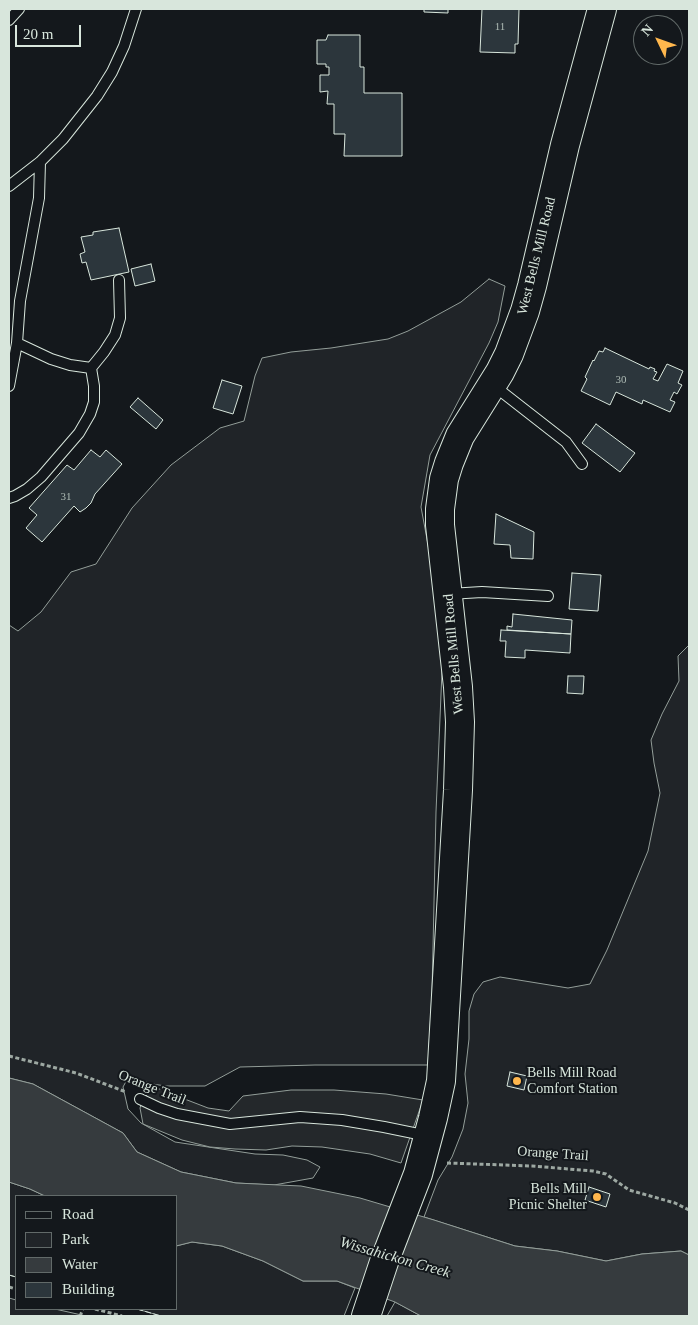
<!DOCTYPE html>
<html>
<head>
<meta charset="utf-8">
<style>
	body { margin:0 }
	#map { position:relative; width:698px; height:1325px; overflow:hidden; background:#14181c; font-family:"Times New Roman",serif }
	canvas { display:block }
	.frame { position:absolute; inset:0; border:10px solid #d8e6dc; pointer-events:none }
	.legend { position:absolute; left:15px; top:1195px; width:162px; height:115px; box-sizing:border-box; background:#14181c; border:1px solid #626a69; margin:0; padding:6px 9px; list-style:none; font-size:15px; color:#d8e6dc }
	.legend li { display:flex; align-items:center; gap:10px; height:25px }
	.legend b { width:25px; border:1px solid #626a69 }
	.north { position:absolute; left:633px; top:15px; width:50px; height:50px; box-sizing:border-box; background:#14181c; border:1px solid #626a69; border-radius:50%; rotate:312deg; font-size:14px; font-weight:700; line-height:20px; text-align:center; color:#d8e6dc }
	.north::after { content:''; display:block; margin:auto; width:18px; height:22px; background:#ffb74d; clip-path:polygon(50% 0,100% 100%,50% 72%,0 100%) }
	.scale { position:absolute; left:15px; top:25px; width:66px; height:22px; box-sizing:border-box; border:2px solid #d8e6dc; border-top:0; padding-left:6px; font-size:15px; line-height:18px; white-space:nowrap; color:#d8e6dc; -webkit-text-stroke:4px #14181c; paint-order:stroke }
</style>
</head>
<body>
<div id="map">
<canvas width="698" height="1325"></canvas>
<div class="frame"></div>
<ul class="legend">
<li><b style="height:6px;background:#14181c"></b>Road</li>
<li><b style="height:14px;background:#202428"></b>Park</li>
<li><b style="height:14px;background:#363b3e"></b>Water</li>
<li><b style="height:14px;background:#2c363c"></b>Building</li>
</ul>
<div class="north">N</div>
<div class="scale">20 m</div>
</div>
<script>
const ctx = document.querySelector('canvas').getContext('2d');
ctx.lineJoin = 'round';
function fillPath(path, color) { ctx.fillStyle = color; ctx.fill(path, 'evenodd'); }
const shape = rows => new Path2D(rows.map(r => 'M' + r).join(''));
function stroke(path, color, width, dash) { ctx.strokeStyle = color; ctx.lineWidth = width; ctx.lineCap = dash ? 'butt' : 'round'; ctx.setLineDash(dash || []); ctx.stroke(path); }
function label(font, color, halo, rows, align = 'center') {
  ctx.font = font + ' "Times New Roman",serif'; ctx.lineWidth = 4; ctx.setLineDash([]); ctx.textBaseline = 'middle'; ctx.strokeStyle = halo; ctx.fillStyle = color; for (const [text, x, y, turn = 0] of rows) {
    ctx.save(); ctx.translate(x, y); ctx.rotate((+turn || 0) * Math.PI / 180); ctx.textAlign = isNaN(turn) ? turn : align; if (halo) ctx.strokeText(text, 0, 0); ctx.fillText(text, 0, 0); ctx.restore();
  }
}
const green = shape([
	[489,279,505,286,498,322,489,343,430,455,421,507,437,593,442,671,436,812,432,993,428,1065,315,1065,240,1067,205,1086,166,1086,152,1084,129,1076,123,1087,128,1109,141,1123,175,1142,255,1154,283,1155,307,1160,320,1167,313,1178,274,1185,236,1183,181,1172,137,1152,123,1133,33,1084,9,1078,9,625,18,631,41,612,71,572,96,564,132,508,171,465,220,428,244,421,255,376,262,358,291,352,331,348,388,339,408,331,461,302,489,279],
	[689,645,689,1255,681,1251,642,1254,606,1261,557,1251,515,1246,424,1217,438,1180,452,1157,463,1129,468,1103,465,1074,469,1039,469,1011,474,994,483,982,500,977,568,988,590,984,607,950,648,851,660,793,654,763,651,740,662,714,679,681,678,656,689,645],
	[9,1182,30,1189,45,1196,16,1196,16,1277,9,1275,9,1182],
	[192,1242,222,1246,263,1261,303,1281,337,1281,355,1288,344,1316,161,1316,137,1309,176,1309,176,1246,192,1242],
	[9,1298,16,1300,16,1309,55,1309,86,1316,9,1316,9,1298],
	[395,1302,421,1316,387,1316,395,1302]
]);
const parking = shape([
	[153,1089,165,1089,182,1098,208,1108,229,1111,243,1096,291,1090,334,1090,386,1094,423,1100,401,1163,370,1154,322,1147,292,1146,266,1150,235,1149,210,1147,182,1140,143,1124,140,1108,143,1099,153,1089]
]);
const water = shape([
	[9,1078,33,1084,123,1133,137,1152,181,1172,236,1183,301,1186,360,1198,434,1220,515,1246,557,1251,606,1261,642,1254,681,1251,689,1255,689,1316,421,1316,395,1302,337,1281,303,1281,263,1261,222,1246,192,1242,176,1246,176,1196,45,1196,30,1189,9,1182,9,1078]
]);
const building = shape([
	[424,9,448,9,448,13,424,12,424,9],
	[454,9,519,9,518,44,515,44,515,53,480,52,482,9,454,9],
	[328,35,360,35,360,67,364,67,364,93,402,93,402,156,344,156,345,134,334,134,334,104,327,104,328,91,320,92,320,75,329,75,329,67,326,67,326,64,317,64,317,40,326,40,328,35],
	[119,228,129,272,91,280,86,262,82,263,80,254,85,252,81,237,93,235,93,232,119,228],
	[151,264,155,281,135,286,131,269,151,264],
	[605,348,649,369,650,367,655,369,654,371,657,372,653,379,658,381,667,364,683,371,678,383,682,385,677,394,674,392,670,400,675,402,670,412,643,400,642,404,616,392,610,405,581,391,587,379,585,377,593,360,594,361,599,351,603,352,605,348],
	[222,380,242,386,233,414,213,408,222,380],
	[138,398,163,420,156,429,130,407,138,398],
	[596,424,635,453,620,472,582,443,596,424],
	[91,450,100,457,106,450,122,464,95,494,91,503,86,508,80,512,74,506,42,542,26,528,37,515,29,508,67,465,74,470,91,450],
	[496,514,534,532,533,559,511,558,510,545,494,544,496,514],
	[572,573,601,575,598,611,569,609,572,573],
	[513,614,572,620,571,634,507,630,507,626,512,627,513,614],
	[501,630,571,634,570,653,525,650,525,658,505,657,506,641,500,641,501,630],
	[568,676,584,676,583,694,567,693,568,676],
	[510,1072,527,1076,524,1090,507,1086,510,1072],
	[589,1187,610,1194,606,1207,585,1200,589,1187]
]);
const path = shape([
	[9,1056,76,1073,126,1092],
	[447,1163,532,1166,593,1171,606,1174,629,1190,675,1203,689,1210],
	[9,1287,16,1289],
	[95,1309,122,1316],
	[80,1316,83,1309]
]);
const lane = shape([
	[9,20,19,9],
	[9,186,40,162,63,139,97,96,112,72,124,46,136,9],
	[17,343,51,359,70,365,91,368],
	[493,385,566,442,582,464],
	[9,386,17,343,20,301,39,198,40,162],
	[9,498,15,496,27,489,41,477,79,433,90,414,94,402,94,386,91,368,104,352,115,335,120,318,119,280],
	[449,594,482,592,548,596],
	[140,1099,159,1108,177,1114,230,1124,300,1117,342,1120,384,1127,428,1136]
]);
const secondary = shape([
	[366,1316,384,1262,418,1174,433,1118,441,1081,458,790,460,722,458,687,440,525,440,509,444,479,449,463,460,436,500,372,509,354,525,311,532,286,565,145,602,9]
]);
const fence = shape([
	[9,1275,16,1277],
	[137,1309,161,1316]
]);
const markers = [
	[517,1081,5,"#ffb74d"],
	[597,1197,5,"#ffb74d"]
];
const numberNames = [
	["11",500,27],
	["30",621,380],
	["31",66,497]
];
const streetNames = [
	["West Bells Mill Road",537,256,-76],
	["West Bells Mill Road",454,654,-95],
	["Orange Trail",152,1088,22],
	["Orange Trail",553,1154,4]
];
const poiNames = [
	["Bells Mill Road",527,1073],
	["Comfort Station",527,1089],
	["Bells Mill",587,1189,"right"],
	["Picnic Shelter",587,1205,"right"]
];
const waterNames = [
	["Wissahickon Creek",395,1258,16]
];
fillPath(green, '#202428');
stroke(green, '#939e99', 1);
fillPath(parking, '#24282b');
stroke(parking, '#939e99', 1);
fillPath(water, '#363b3e');
stroke(water, '#939e99', 1);
fillPath(building, '#2c363c');
stroke(building, '#d8e6dc', 1);
stroke(lane, '#d8e6dc', 12);
stroke(secondary, '#d8e6dc', 30);
stroke(path, '#9da8a2', 3, [4, 2.5]);
stroke(lane, '#14181c', 10);
stroke(secondary, '#14181c', 28);
stroke(fence, '#d8e6dc', 1, [6, 2.5]);
for (const [x, y, r, color] of markers) { const dot = new Path2D(); dot.arc(x, y, r, 0, 2 * Math.PI); ctx.fillStyle = color; ctx.fill(dot); stroke(dot, '#14181c', 2); }
label('11px', '#adbab4', null, numberNames);
label('14px', '#d8e6dc', '#14181c', streetNames);
label('14px', '#d8e6dc', '#14181c', poiNames, 'left');
label('italic 15px', '#d8e6dc', '#14181c', waterNames);
</script>
</body>
</html>
